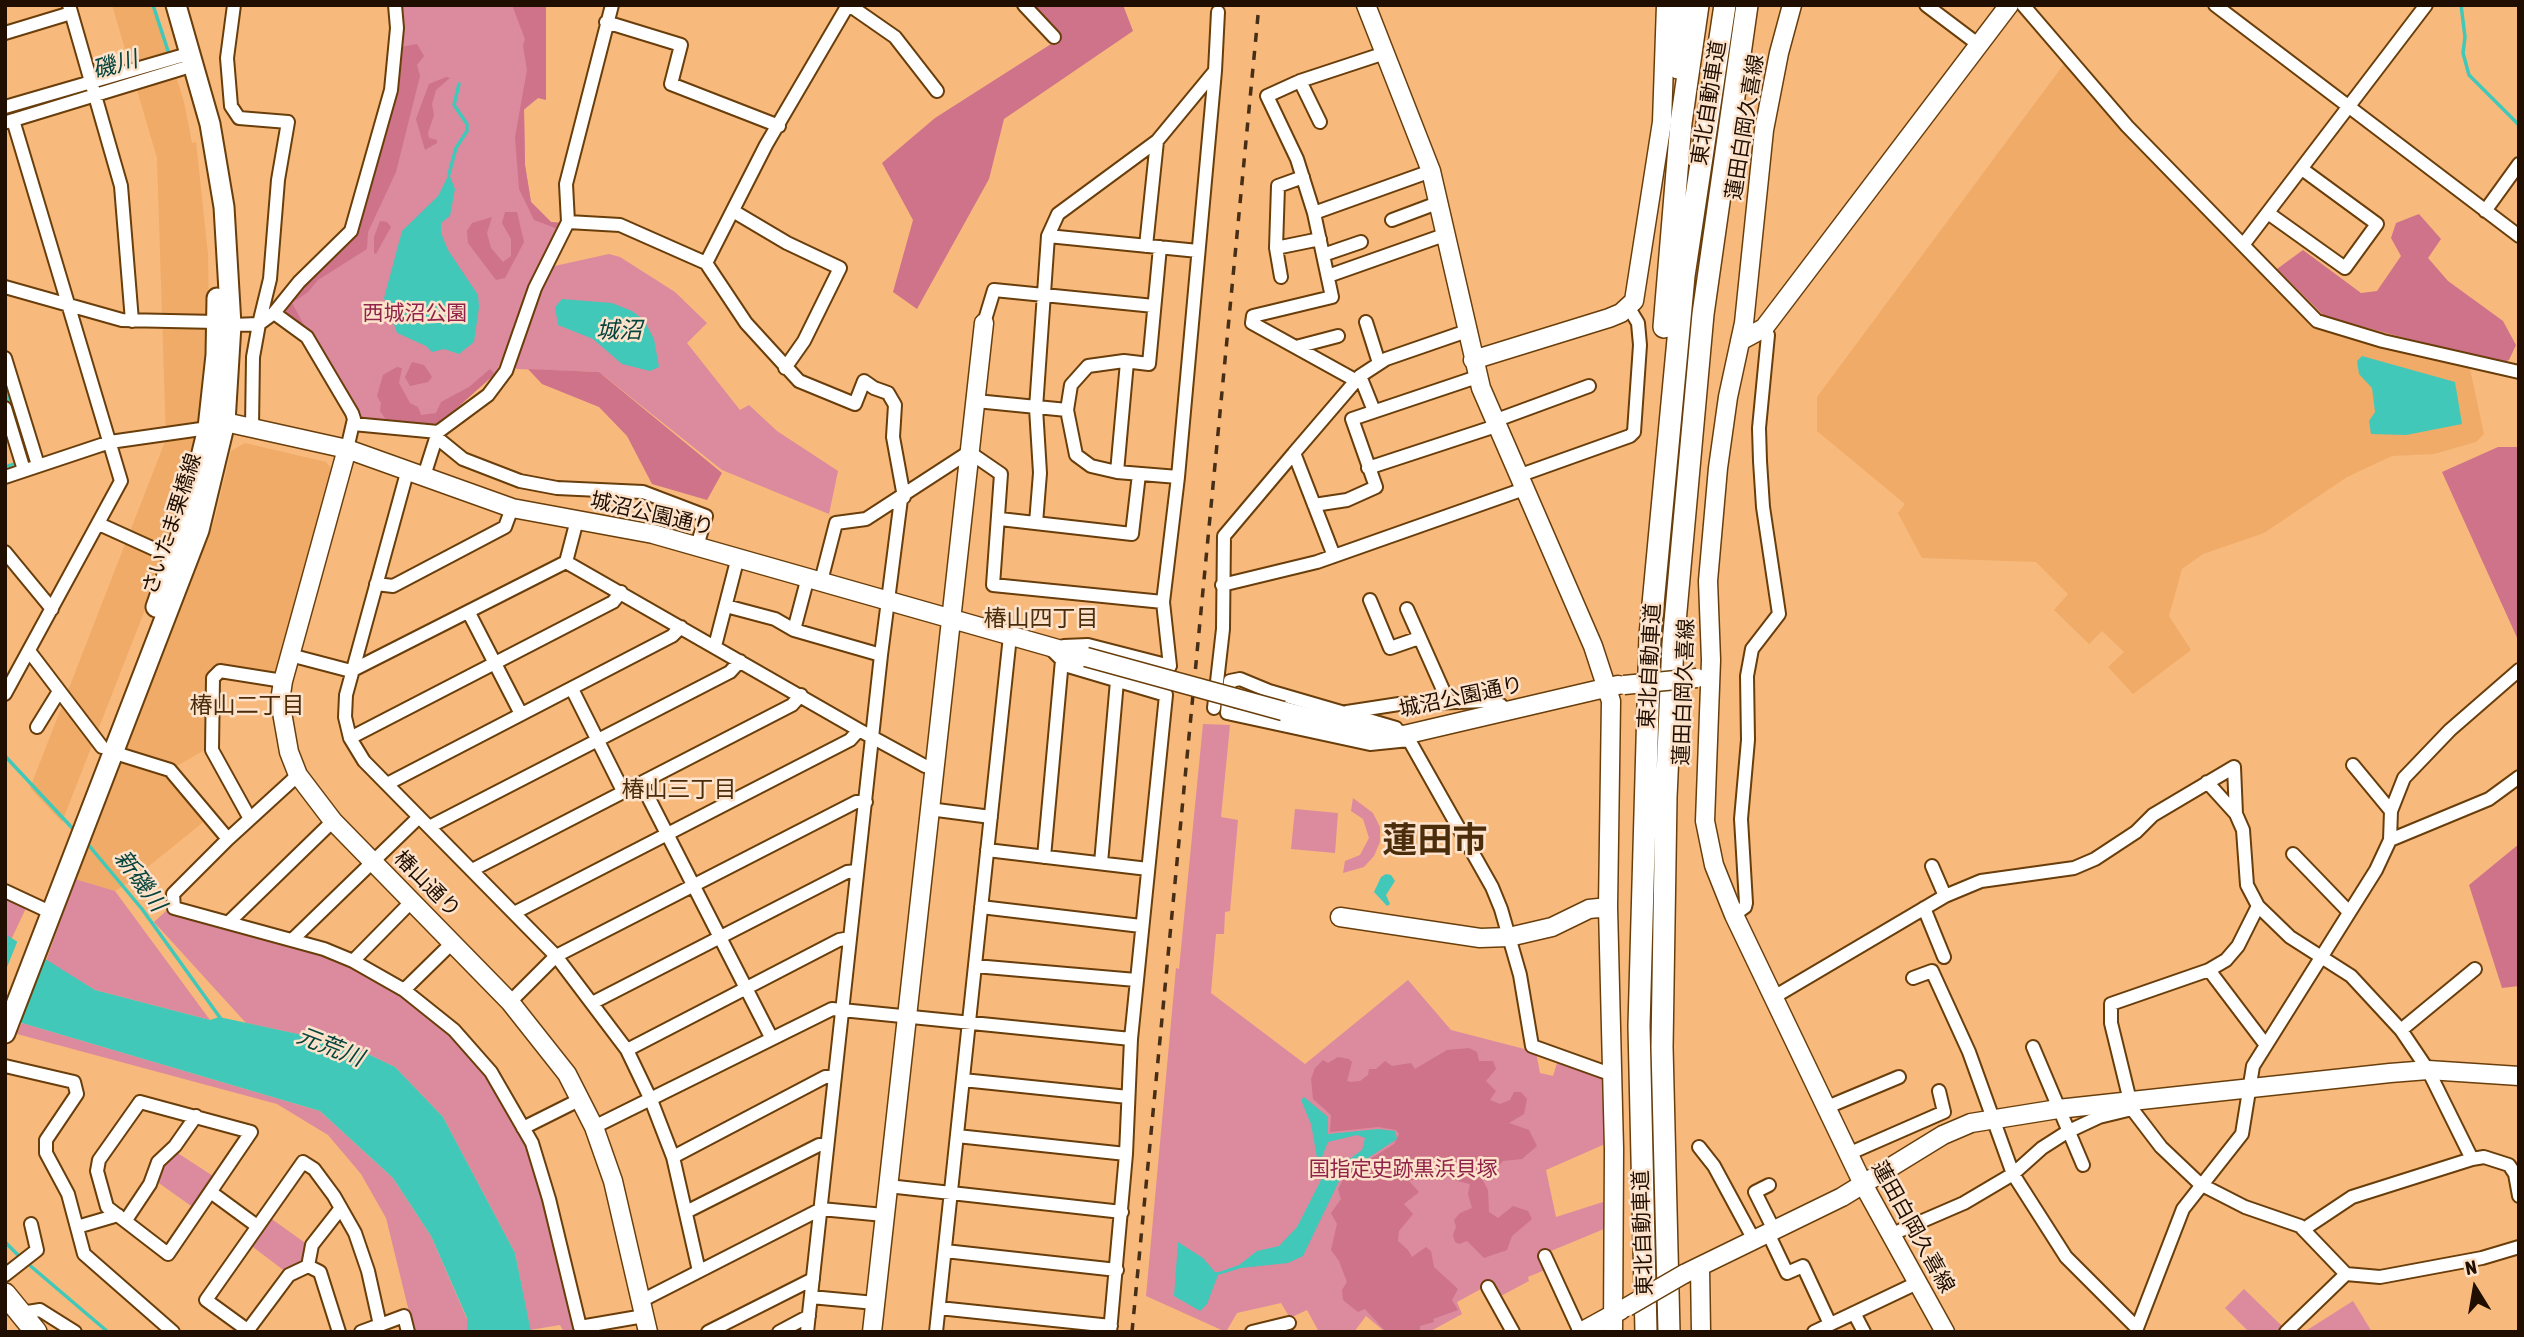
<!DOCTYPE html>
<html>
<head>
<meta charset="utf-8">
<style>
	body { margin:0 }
	#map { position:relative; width:2524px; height:1337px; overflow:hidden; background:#f8b97c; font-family:"Asap Condensed",sans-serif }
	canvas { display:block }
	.frame { position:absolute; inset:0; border:7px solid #200f00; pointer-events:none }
	.north { position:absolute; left:2440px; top:1253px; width:70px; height:70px; -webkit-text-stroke:5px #fde3cb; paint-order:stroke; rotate:349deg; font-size:19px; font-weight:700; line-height:28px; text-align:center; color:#200f00 }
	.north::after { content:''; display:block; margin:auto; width:24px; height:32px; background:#200f00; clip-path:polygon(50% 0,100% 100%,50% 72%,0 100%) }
</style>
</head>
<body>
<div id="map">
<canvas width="2524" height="1337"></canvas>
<div class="frame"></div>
<div class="north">N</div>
</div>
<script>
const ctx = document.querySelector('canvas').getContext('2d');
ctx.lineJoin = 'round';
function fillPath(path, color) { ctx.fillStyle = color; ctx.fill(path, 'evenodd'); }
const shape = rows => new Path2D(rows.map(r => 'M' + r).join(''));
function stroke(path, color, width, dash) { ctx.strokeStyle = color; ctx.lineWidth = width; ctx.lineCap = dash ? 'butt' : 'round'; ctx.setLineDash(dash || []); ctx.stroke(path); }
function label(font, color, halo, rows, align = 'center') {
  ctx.font = font + ' "Asap Condensed","Noto Sans JP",sans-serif'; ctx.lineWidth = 5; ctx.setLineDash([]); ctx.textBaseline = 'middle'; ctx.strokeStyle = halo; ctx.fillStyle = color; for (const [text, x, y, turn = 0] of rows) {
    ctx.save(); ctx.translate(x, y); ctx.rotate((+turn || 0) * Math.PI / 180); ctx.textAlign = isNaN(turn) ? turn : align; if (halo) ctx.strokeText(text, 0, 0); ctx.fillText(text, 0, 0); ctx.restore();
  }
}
const built = shape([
	[112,5,154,5,184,102,192,143,196,142,208,254,209,319,200,415,178,514,157,579,62,822,30,788,166,439,157,158],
	[2064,64,2319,328,2470,369,2484,434,2476,442,2434,454,2392,456,2347,477,2264,533,2203,554,2182,569,2169,616,2191,650,2133,694,2108,667,2124,652,2102,631,2089,644,2054,610,2068,594,2036,562,1922,558,1898,513,1905,504,1817,431,1817,397],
	[245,443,326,462,331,468,274,676,210,668,208,748,175,767,212,815,128,883,115,891,75,879,214,522,231,451]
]);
const green = shape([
	[400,5,531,5,538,98,524,110,525,165,531,202,551,222,562,223,550,244,497,371,439,424,362,419,318,341,308,329,285,313,284,307,355,233,396,87],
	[609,254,620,257,675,292,707,323,687,343,740,410,749,405,777,431,838,471,829,514,722,470,599,372,517,369,511,364,550,267],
	[1203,724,1230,725,1221,817,1238,820,1230,911,1225,912,1224,934,1216,934,1211,993,1305,1064,1408,980,1451,1030,1536,1052,1540,1073,1553,1076,1558,1060,1604,1076,1605,1144,1546,1170,1556,1217,1603,1202,1604,1229,1546,1253,1547,1269,1528,1277,1529,1281,1499,1297,1490,1284,1457,1302,1462,1314,1429,1332,1385,1332,1366,1316,1354,1332,1319,1332,1307,1310,1290,1318,1281,1303,1237,1313,1226,1332,1146,1296,1176,968,1179,969],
	[1353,798,1373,813,1380,827,1380,842,1374,856,1364,867,1343,873,1345,861,1360,855,1369,838,1363,819,1351,811],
	[1295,809,1338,813,1335,853,1291,849],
	[75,879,115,891,210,1020,95,990,46,961],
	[5,897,26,908,11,940,5,934],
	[166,911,275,939,329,956,392,987,458,1041,490,1081,524,1138,544,1192,577,1332,564,1332,560,1325,530,1330,515,1253,443,1117,395,1067,349,1045,246,1023,154,922],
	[22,1023,320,1111,393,1178,431,1236,467,1319,467,1332,414,1332,386,1218,361,1174,328,1135,277,1104,17,1034],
	[173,1150,216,1178,194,1208,156,1181,157,1173],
	[269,1217,308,1245,307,1252,295,1268,286,1272,249,1244],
	[2244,1289,2284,1328,2279,1332,2249,1332,2225,1308],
	[2353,1301,2372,1332,2304,1332]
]);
const forest = shape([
	[512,5,546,5,546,100,538,98,524,109,525,165,531,202,551,222,562,223,558,229,534,220,519,189,515,137,527,70,523,46,525,39],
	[1033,5,1123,5,1133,31,1004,119,989,179,917,309,893,292,913,220,882,163,935,118,1062,37],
	[417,44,424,56,417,65,420,76,396,172,368,232,367,249,318,280,308,292,292,303,305,327,285,313,284,307,355,233,401,47],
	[446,77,450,78,436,90,432,104,434,115,428,133,429,138,437,140,437,143,425,150,416,119,429,84],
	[505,212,517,212,524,242,505,278,496,280,468,243,467,231,472,223,492,217,487,233,491,248,503,262,511,256,511,239,502,223],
	[2419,214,2441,239,2428,258,2448,281,2503,321,2516,345,2509,360,2500,364,2324,316,2277,269,2303,250,2361,293,2377,291,2401,256,2391,238,2396,223],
	[380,221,387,222,391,227,376,254,374,253,374,237],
	[412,362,424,365,432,377,428,382,410,386,405,377],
	[397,367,402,368,399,383,410,403,418,407,421,415,436,413,441,402,469,387,490,369,495,374,439,424,431,426,387,421,380,411,381,403,377,396,383,375],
	[528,369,599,372,722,473,707,500,652,484,627,436,599,407,542,384],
	[2498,447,2519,447,2519,642,2442,472],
	[2519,844,2519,986,2502,988,2469,885],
	[1469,1048,1477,1052,1479,1061,1493,1061,1496,1069,1486,1081,1496,1091,1490,1100,1500,1104,1510,1100,1514,1092,1521,1092,1527,1099,1524,1114,1509,1123,1529,1130,1537,1146,1522,1159,1503,1161,1497,1168,1487,1165,1480,1175,1488,1190,1489,1212,1498,1218,1513,1206,1528,1211,1532,1219,1512,1236,1507,1250,1484,1258,1467,1241,1459,1244,1455,1242,1453,1235,1456,1227,1454,1220,1460,1213,1472,1208,1468,1194,1470,1184,1457,1181,1440,1165,1424,1169,1418,1174,1421,1178,1409,1181,1419,1192,1404,1204,1413,1214,1399,1231,1398,1241,1408,1250,1412,1257,1426,1247,1431,1251,1434,1267,1458,1289,1452,1300,1458,1310,1433,1319,1434,1322,1420,1326,1420,1330,1386,1332,1365,1309,1358,1312,1343,1300,1342,1290,1347,1282,1339,1261,1331,1250,1337,1224,1331,1213,1341,1199,1338,1189,1346,1174,1394,1144,1399,1134,1396,1130,1378,1127,1330,1132,1331,1115,1313,1099,1311,1079,1315,1068,1323,1060,1328,1063,1338,1057,1349,1059,1352,1062,1347,1081,1351,1082,1360,1081,1368,1075,1369,1069,1376,1069,1385,1061,1392,1066,1411,1063,1415,1069,1447,1050]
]);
const water = shape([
	[449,174,455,189,450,216,441,223,441,233,448,250,478,295,479,307,474,342,459,354,444,349,432,352,426,346,397,333,391,316,396,314,392,306,387,307,384,298,402,231,438,196],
	[562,299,612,303,632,311,644,320,654,339,659,367,650,371,622,364,593,339,558,325,555,307],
	[2362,356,2455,382,2462,424,2406,435,2371,434,2369,421,2375,412,2372,388,2359,374,2357,361],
	[1386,874,1391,875,1395,881,1386,895,1390,904,1387,906,1374,892,1381,877],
	[5,934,95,990,210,1020,219,1017,349,1045,395,1067,443,1117,515,1253,531,1332,467,1332,467,1318,431,1236,393,1178,320,1111,5,1018],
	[1304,1097,1328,1117,1328,1134,1378,1129,1395,1131,1397,1139,1342,1175,1303,1256,1288,1263,1241,1268,1218,1275,1207,1304,1200,1311,1174,1296,1178,1242,1203,1258,1215,1272,1219,1272,1239,1265,1257,1251,1279,1246,1297,1227,1321,1180,1311,1124,1301,1100],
	[1357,1135,1365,1138,1362,1150,1344,1163,1330,1166,1325,1163,1322,1157,1328,1142]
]);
const pier = shape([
	[18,940,45,956,19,1026,5,1022,5,972]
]);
const stream = shape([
	[153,5,173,66,169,67],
	[2461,5,2465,37,2463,53,2469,75,2519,125],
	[5,115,118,82],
	[449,174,456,148,467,131,467,124,454,105,459,84],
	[5,387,26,460],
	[5,467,18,463],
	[5,756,75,831],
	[86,842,142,909,221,1019],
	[5,1242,21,1258],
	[27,1263,108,1332]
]);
const street = shape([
	[69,5,121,186,132,321],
	[849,5,895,37,937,91],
	[1024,5,1054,37],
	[1926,5,1979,45],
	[2023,5,2127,126,2317,321,2383,341,2519,372],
	[2215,5,2519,236],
	[606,22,681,45,671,84,779,126],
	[5,33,71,13],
	[1300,81,1320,122],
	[5,107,181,56],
	[7,122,184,68],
	[1303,177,1278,186,1276,248,1320,239],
	[733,211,787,243,840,268,804,341,785,368],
	[2485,211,2519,164],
	[1314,213,1431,171],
	[2268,213,2345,268,2377,224,2302,169],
	[1392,220,1440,202],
	[568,222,620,225,706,263,746,323,799,381,855,404,864,381,874,388,888,393,895,405,893,437,904,497],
	[1048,236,1198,251],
	[2243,245,2426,5],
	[1146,246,1157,141],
	[1160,247,1149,364,1124,361,1088,366,1071,385,1067,410,1076,455,1091,466,1117,472,1178,477],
	[1276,248,1281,277],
	[1323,255,1361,242],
	[706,263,766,145,848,5],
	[1328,276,1447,234],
	[5,287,122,320,217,322],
	[274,313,307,337,352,413,354,419,347,449],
	[1366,322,1379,363],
	[984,323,994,290,1154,306],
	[231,325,259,324,270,279,278,180,288,122,239,118,231,106,227,58,234,5],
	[1296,347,1338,336],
	[5,358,38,465],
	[1360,376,1374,411],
	[1355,380,1252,323,1253,316,1332,297,1314,213,1297,159,1267,96,1300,81,1385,53],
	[976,401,1067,410],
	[5,408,24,470],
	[1494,421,1589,386],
	[353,424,438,432],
	[252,427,253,357,259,324,274,313,299,282,351,231,391,90,397,28,395,5],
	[436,437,463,459,520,481,557,488,643,492,706,516,697,546],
	[1294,453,1360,376,1386,359,1467,331],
	[1368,468,1496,426],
	[408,469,346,695,345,717,350,738,364,761,556,956,627,1050,651,1100,673,1157,699,1271],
	[1117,472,1127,362],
	[424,476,438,432,488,395,506,371,535,288,568,222,566,184,612,5],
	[1518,476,1630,436,1634,432,1640,345,1638,323,1629,308],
	[5,477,110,442,208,428],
	[1314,505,1347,500,1376,487,1352,419,1477,377],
	[1000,519,1132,534,1139,474],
	[1036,523,1040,473,1036,408,1048,236,1058,214,1157,141,1214,72],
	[99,524,174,558],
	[5,552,52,609],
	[566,562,859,730,925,766,933,767],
	[808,577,794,630,881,655],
	[821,581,836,523,866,519,969,452,1001,474,993,585,1163,602],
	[376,584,393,586,505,527,512,508],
	[1222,585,1317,562,1524,489],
	[1370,600,1390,648,1419,638],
	[726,606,775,619,794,630],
	[1407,609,1448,701],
	[469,613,521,714],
	[715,646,738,557],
	[1064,646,1088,645,1170,666,1163,602,1178,477,1215,71,1218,12],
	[1051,649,1068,666,1166,695,1131,1039,1126,1154,1110,1332],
	[29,651,102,747],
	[290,655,351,671,566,562,577,520],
	[572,689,623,791],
	[5,694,121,481,13,120],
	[1214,708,1223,629,1224,536,1294,453,1334,556],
	[1347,712,1399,704,1487,701,1501,705,1505,713],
	[37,727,58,693],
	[1396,728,1269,691,1240,679,1230,681,1227,713,1370,744,1409,740],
	[350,738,613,602,621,592],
	[1409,740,1492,887,1501,909,1520,975,1532,1046,1613,1075],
	[112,752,170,770,228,839,298,775],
	[2353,765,2391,811],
	[2207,782,2236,814],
	[641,783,772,1039],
	[387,784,672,636,681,627],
	[929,809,991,817],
	[249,817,212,750,213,678,220,671,283,681],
	[429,827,730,672,740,661],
	[228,839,173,894,174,908,324,949,353,961,404,990,454,1030,491,1072,532,1143,549,1199,580,1327,644,1316],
	[2390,840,2489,799,2519,777],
	[987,850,1148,869],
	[2293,854,2349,912],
	[1044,857,1062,660],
	[1101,863,1117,681],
	[1932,866,1945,896],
	[472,870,792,705,801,695],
	[5,891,50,912],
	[2258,906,2238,946,2226,960,2209,970,2111,1004,2111,1023,2132,1109,2161,1147,2200,1184,2245,1207,2300,1226,2346,1274,2380,1277,2482,1258,2519,1247],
	[981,907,1141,926],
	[1924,908,1944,957],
	[514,913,850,740,859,730],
	[1734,915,1745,907,1746,903,1741,819,1748,740,1747,676,1752,649,1779,614,1763,507,1760,461,1759,428,1768,335,1764,328],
	[229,922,333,821],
	[292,940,419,817],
	[353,961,412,901],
	[975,966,1136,980],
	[2209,970,2265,1044],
	[1913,978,1932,971,1969,1052,2013,1174,2066,1257,2137,1328,2183,1209,2242,1134,2253,1066,2376,870,2390,840,2391,811,2404,778,2450,730,2519,670],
	[404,990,453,942],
	[1774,997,1945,896,1981,881,2074,868,2095,859,2136,832,2153,815,2234,767,2236,814,2243,830,2247,885,2258,906,2290,937,2351,976,2401,1030,2428,1070,2472,1159],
	[510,1002,556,956,856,802,866,802],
	[594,1002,847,872,857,871],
	[2401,1030,2475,969],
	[2033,1047,2083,1165],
	[627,1050,839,940,850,938],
	[5,1066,74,1082,77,1094,46,1140,46,1153,68,1194,84,1254,173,1332],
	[963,1080,1128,1097],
	[140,1102,251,1132,168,1254,107,1207,97,1171,99,1160,140,1102],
	[1825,1108,1899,1077],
	[594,1127,832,1009,1131,1039],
	[523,1128,581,1099],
	[957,1136,1126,1154],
	[1699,1147,1714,1166,1754,1240],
	[1848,1154,1944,1112,1939,1091],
	[673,1157,825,1077,835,1077],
	[1769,1185,1755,1192,1774,1230],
	[888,1186,1122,1212],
	[212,1193,257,1226],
	[686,1212,819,1145,826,1145],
	[126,1220,150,1184,158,1162,175,1146,196,1116],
	[77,1227,118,1215],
	[2304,1229,2352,1197,2472,1159,2484,1157,2509,1165,2515,1174,2519,1196],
	[1768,1233,1787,1273,1803,1266,1830,1324],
	[1890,1235,1964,1203,2013,1174,2042,1148,2067,1132,2099,1117,2132,1109],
	[945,1251,1117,1270],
	[1545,1256,1580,1332],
	[308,1266,320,1272,339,1332],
	[5,1275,37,1250,31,1224],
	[1488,1287,1513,1332],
	[811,1297,875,1303],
	[641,1301,821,1209,884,1215],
	[939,1308,1111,1326],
	[21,1313,40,1310,75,1332],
	[1854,1313,1864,1332],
	[380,1325,404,1316,408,1332],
	[248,1330,289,1275,308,1266,312,1245,341,1208],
	[250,1332,206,1300,303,1162,314,1169,334,1196,355,1233,368,1271,380,1325,361,1332],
	[708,1332,813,1279],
	[779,1332,809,1316],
	[807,1332,881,655,901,499],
	[936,1332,1010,636],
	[1252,1332,1289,1323],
	[1814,1332,1917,1283],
	[2286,1332,2346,1274]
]);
const secondary = shape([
	[1366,5,1431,171,1481,388,1593,646,1611,701,1608,907,1614,1149,1613,1332],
	[1792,5,1779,53,1764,130,1744,323,1728,397,1718,468,1708,581,1711,660,1705,821,1714,865,1734,915,1863,1184,1945,1332],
	[1740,341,1764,328,2009,5],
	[1473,360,1609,318,1621,313,1634,301,1662,122,1666,5],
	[214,426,225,422,347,449,512,508,653,534,1086,657],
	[347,449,283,681,280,701,289,752,298,775,333,821,510,1002,567,1074,594,1127,613,1181,648,1332],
	[1283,711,1366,732,1404,735,1618,685],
	[1340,917,1480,938,1509,937,1552,927,1589,909,1608,907],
	[1700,1267,1701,1332],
	[1684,1274,1842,1197,1943,1135,1971,1123,2058,1109,2390,1073,2428,1070,2519,1076],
	[872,1332,984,323],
	[1581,1332,1621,1310]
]);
const primary = shape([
	[156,607,184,527,208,428,216,355,217,298],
	[5,1033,199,530,225,422,231,325,224,207,210,124,176,5]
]);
const highway = shape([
	[1677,5,1678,68],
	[1664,327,1681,123,1698,5],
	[5,1294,36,1332],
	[1646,1332,1639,1026,1650,636,1684,276,1725,5],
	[1669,1332,1662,1047,1666,797,1673,644,1703,314,1747,5]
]);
const rail = shape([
	[1132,1332,1259,5]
]);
const secondaryBridge = shape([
	[1086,657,1283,711],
	[1624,685,1697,678],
	[1627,1307,1684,1274]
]);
const streetNames = [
	["東北自動車道",1709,103,-81],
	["蓮田白岡久喜線",1745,127,-81],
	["城沼公園通り",652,514,13],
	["さいたま栗橋線",172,524,-72],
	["東北自動車道",1650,666,-87],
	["蓮田白岡久喜線",1684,692,-88],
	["城沼公園通り",1461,697,-12],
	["椿山通り",427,884,45],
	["蓮田白岡久喜線",1913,1227,61],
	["東北自動車道",1643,1233,-92]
];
const parkNames = [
	["西城沼公園",415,313],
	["国指定史跡黒浜貝塚",1403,1169]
];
const waterNames = [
	["磯川",115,65,-16],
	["城沼",619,331],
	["新磯川",140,881,54],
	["元荒川",330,1047,21]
];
const neighbourhoodNames = [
	["椿山四丁目",1041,619],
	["椿山二丁目",247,706],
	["椿山三丁目",679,790]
];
const townNames = [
	["蓮田市",1435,841]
];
fillPath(built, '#efab67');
fillPath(green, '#dc8a9e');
fillPath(forest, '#ce738a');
fillPath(water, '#42c8b9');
fillPath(pier, '#f8b97c');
stroke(stream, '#42c8b9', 3.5);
stroke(street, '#693e0b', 16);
stroke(secondary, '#693e0b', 21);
stroke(primary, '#693e0b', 23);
stroke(highway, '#693e0b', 24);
stroke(street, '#fff', 12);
stroke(secondary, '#fff', 18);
stroke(primary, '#fff', 19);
stroke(highway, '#fff', 21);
stroke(rail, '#472e17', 3.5, [9, 9]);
stroke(secondaryBridge, '#693e0b', 21, []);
stroke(secondaryBridge, '#fff', 18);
label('21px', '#200f00', '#fde3cb', streetNames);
label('21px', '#902349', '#fde3cb', parkNames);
label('italic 23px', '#07443e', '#fde3cb', waterNames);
label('23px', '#4b2d0b', '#fde3cb', neighbourhoodNames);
label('bold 35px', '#4b2d0b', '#fde3cb', townNames);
</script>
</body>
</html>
